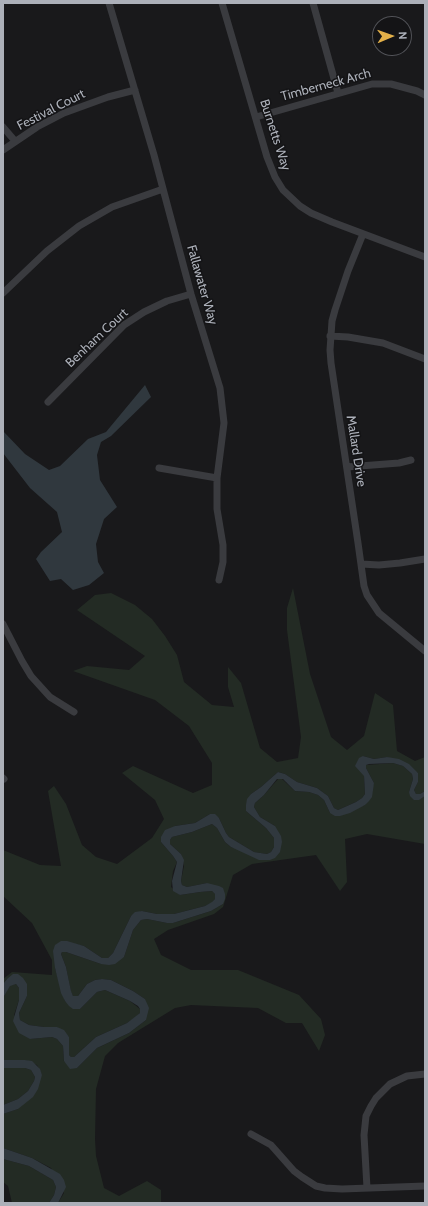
<!DOCTYPE html>
<html>
<head>
<meta charset="utf-8">
<style>
	body { margin:0 }
	#map { position:relative; width:428px; height:1206px; overflow:hidden; background:#19191b; font-family:Cabin,sans-serif }
	canvas { display:block }
	.frame { position:absolute; inset:0; border:4px solid #acb0b9; pointer-events:none }
	.north { position:absolute; left:372px; top:16px; width:40px; height:40px; box-sizing:border-box; background:#141416; border:1px solid #515257; border-radius:50%; rotate:88deg; font-size:11px; font-weight:700; line-height:16px; text-align:center; color:#acb0b9 }
	.north::after { content:''; display:block; margin:auto; width:14px; height:18px; background:#e3b049; clip-path:polygon(50% 0,100% 100%,50% 72%,0 100%) }
</style>
</head>
<body>
<div id="map">
<canvas width="428" height="1206"></canvas>
<div class="frame"></div>
<div class="north">N</div>
</div>
<script>
const ctx = document.querySelector('canvas').getContext('2d');
ctx.lineJoin = 'round';
function fillPath(path, color) { ctx.fillStyle = color; ctx.fill(path, 'evenodd'); }
const shape = rows => new Path2D(rows.map(r => 'M' + r).join(''));
function stroke(path, color, width, dash) { ctx.strokeStyle = color; ctx.lineWidth = width; ctx.lineCap = dash ? 'butt' : 'round'; ctx.setLineDash(dash || []); ctx.stroke(path); }
function label(font, color, halo, rows, align = 'center') {
  ctx.font = font + ' Cabin,sans-serif'; ctx.lineWidth = 3; ctx.setLineDash([]); ctx.textBaseline = 'middle'; ctx.strokeStyle = halo; ctx.fillStyle = color; for (const [text, x, y, turn = 0] of rows) {
    ctx.save(); ctx.translate(x, y); ctx.rotate((+turn || 0) * Math.PI / 180); ctx.textAlign = isNaN(turn) ? turn : align; if (halo) ctx.strokeText(text, 0, 0); ctx.fillText(text, 0, 0); ctx.restore();
  }
}
const green = shape([
	[293,588,310,674,331,737,347,750,364,736,375,693,393,705,397,751,415,761,425,757,425,791,420,794,416,794,414,790,418,782,418,773,387,757,374,759,363,756,365,794,362,798,356,802,338,810,334,808,328,796,317,788,297,782,285,774,278,772,261,787,251,794,246,811,266,828,274,838,274,847,271,852,267,854,254,852,229,837,226,833,219,818,210,814,195,823,175,826,161,842,173,856,177,862,173,871,171,887,180,895,200,892,212,891,215,894,215,899,212,903,205,906,174,914,157,914,142,911,131,916,113,953,108,958,102,958,84,946,61,941,55,968,65,1001,80,1009,97,992,105,990,130,1001,140,1009,140,1013,136,1017,127,1023,96,1037,74,1057,71,1057,69,1055,69,1037,57,1027,44,1027,29,1025,20,1020,19,1013,27,996,27,984,7,979,3,984,3,979,12,972,52,975,52,960,32,923,3,896,3,850,40,865,61,866,48,791,54,786,66,804,82,845,96,857,117,864,152,838,164,819,155,800,122,773,133,766,193,793,212,785,212,763,189,726,155,700,73,671,87,666,129,670,145,656,77,610,95,595,111,593,135,605,152,619,165,636,177,655,184,682,212,705,234,707,228,687,228,667,241,683,260,748,277,762,298,758,301,737,287,630,287,608],
	[393,763,403,766,412,774,413,779,409,792,418,800,425,796,425,844,367,834,345,839,347,882,340,891,316,855,252,864,233,875,223,907,214,914,168,930,154,939,161,955,191,970,238,970,299,995,321,1019,325,1035,319,1051,302,1023,286,1023,258,1008,191,1005,175,1008,118,1043,105,1056,96,1089,95,1139,96,1156,104,1188,119,1196,147,1181,161,1190,161,1203,58,1203,64,1193,51,1168,32,1158,3,1148,3,1114,18,1109,42,1075,37,1065,25,1060,3,1060,3,998,10,985,16,984,19,988,19,1000,14,1015,30,1039,52,1037,57,1039,63,1046,64,1061,77,1068,97,1048,129,1033,146,1020,145,999,133,991,111,980,102,979,95,980,87,984,78,996,73,996,71,992,66,967,61,954,62,952,66,952,101,964,124,957,133,930,141,920,147,919,167,923,173,923,211,911,223,904,207,883,187,887,182,885,181,881,184,866,181,854,170,844,170,840,172,837,192,832,212,824,217,828,225,842,231,847,275,858,275,826,260,817,254,807,255,803,264,795,278,779,282,779,295,791,309,792,318,795,324,800,330,813,365,805,374,783,366,768,366,765],
	[3,1068,25,1068,31,1070,35,1077,34,1081,28,1091,18,1099,3,1105],
	[3,1159,29,1166,53,1180,56,1187,54,1195,49,1203,12,1203,8,1186,3,1182]
]);
const water = shape([
	[145,385,151,397,111,436,101,442,97,455,100,480,117,507,104,519,96,544,98,562,104,573,89,585,73,590,61,579,50,581,36,559,41,552,62,532,57,512,30,488,3,453,3,431,25,454,49,470,60,466,88,439,106,432],
	[363,756,374,759,387,757,399,759,409,764,418,773,418,782,414,790,416,794,420,794,425,791,425,796,419,800,414,800,410,796,409,792,413,779,412,774,403,766,393,763,369,764,366,765,366,768,374,783,372,797,369,801,365,805,350,813,340,816,335,816,330,813,324,800,318,795,309,792,295,791,283,779,277,779,264,795,255,803,254,807,260,817,275,826,281,836,282,842,280,852,275,858,270,860,259,860,231,847,225,842,217,828,212,824,192,832,172,837,170,840,170,844,181,854,184,860,181,881,182,885,187,887,207,883,219,886,223,888,225,894,225,899,223,904,211,911,173,923,167,923,147,919,141,920,133,930,124,957,115,964,109,965,101,964,66,952,62,952,61,954,66,967,71,991,73,996,78,996,87,984,95,980,102,979,111,980,133,991,145,999,149,1008,146,1020,129,1033,97,1048,77,1068,70,1069,64,1061,63,1046,57,1039,52,1037,30,1039,19,1033,13,1021,19,1000,19,988,16,984,10,986,3,998,3,984,7,979,13,974,18,974,23,978,27,984,27,996,19,1013,20,1020,29,1025,44,1027,57,1027,64,1030,69,1037,69,1055,71,1057,74,1057,96,1037,127,1023,140,1013,140,1009,138,1006,130,1001,105,990,97,992,80,1009,73,1009,69,1006,65,1001,61,993,55,968,53,951,55,945,61,941,67,941,84,946,102,958,108,958,113,953,131,916,135,912,142,911,157,914,174,914,205,906,212,902,215,899,215,894,212,891,200,892,180,895,173,891,172,881,177,862,173,856,161,842,161,837,165,830,175,826,195,823,210,814,215,814,219,818,226,833,229,837,254,852,267,854,271,852,274,847,274,838,266,828,246,811,246,805,247,799,251,794,261,787,278,772,285,774,297,782,317,788,328,796,334,808,338,810,356,802,362,798,365,794,364,776,355,766,359,758],
	[3,1060,25,1060,32,1061,40,1069,42,1075,38,1089,33,1097,18,1109,3,1114,3,1105,18,1099,28,1091,34,1081,35,1077,31,1070,25,1068,3,1068],
	[3,1148,32,1158,60,1174,64,1180,66,1187,58,1203,49,1203,54,1195,56,1187,53,1180,29,1166,3,1159]
]);
const street = shape([
	[109,3,154,155,191,294,220,388,224,423,217,478,217,509,223,545,223,562,219,580],
	[222,3,267,157,275,177,283,190,300,206,311,213,332,222,425,257],
	[313,3,338,93],
	[256,117,372,84,391,84,417,91,425,95],
	[3,127,15,141],
	[3,150,37,127,64,113,108,97,135,90],
	[363,234,348,271,335,310,332,321,330,350,331,363,358,543,364,586,367,595,379,613,425,651],
	[3,293,47,251,79,226,112,207,163,189],
	[330,336,348,337,383,343,425,359],
	[48,402,124,325,144,312,167,301,191,294],
	[347,467,399,463,411,460],
	[159,468,217,478],
	[361,564,379,565,400,563,425,559],
	[3,624,22,661,31,676,50,697,74,712],
	[3,778,4,779],
	[251,1134,271,1145,294,1171,302,1177,316,1186,325,1188,342,1189,425,1186],
	[367,1188,364,1135,366,1116,371,1106,376,1098,390,1084,407,1076,425,1074]
]);
const streetNames = [
	["Timberneck Arch",326,85,-15],
	["Festival Court",51,110,-27],
	["Burnetts Way",275,135,72],
	["Fallawater Way",202,285,74],
	["Benham Court",97,338,-43],
	["Mallard Drive",356,451,81]
];
fillPath(green, '#232b24');
fillPath(water, '#30383e');
stroke(street, '#3a3b3f', 7);
label('13px', '#acb0b9', '#141416', streetNames);
</script>
</body>
</html>
